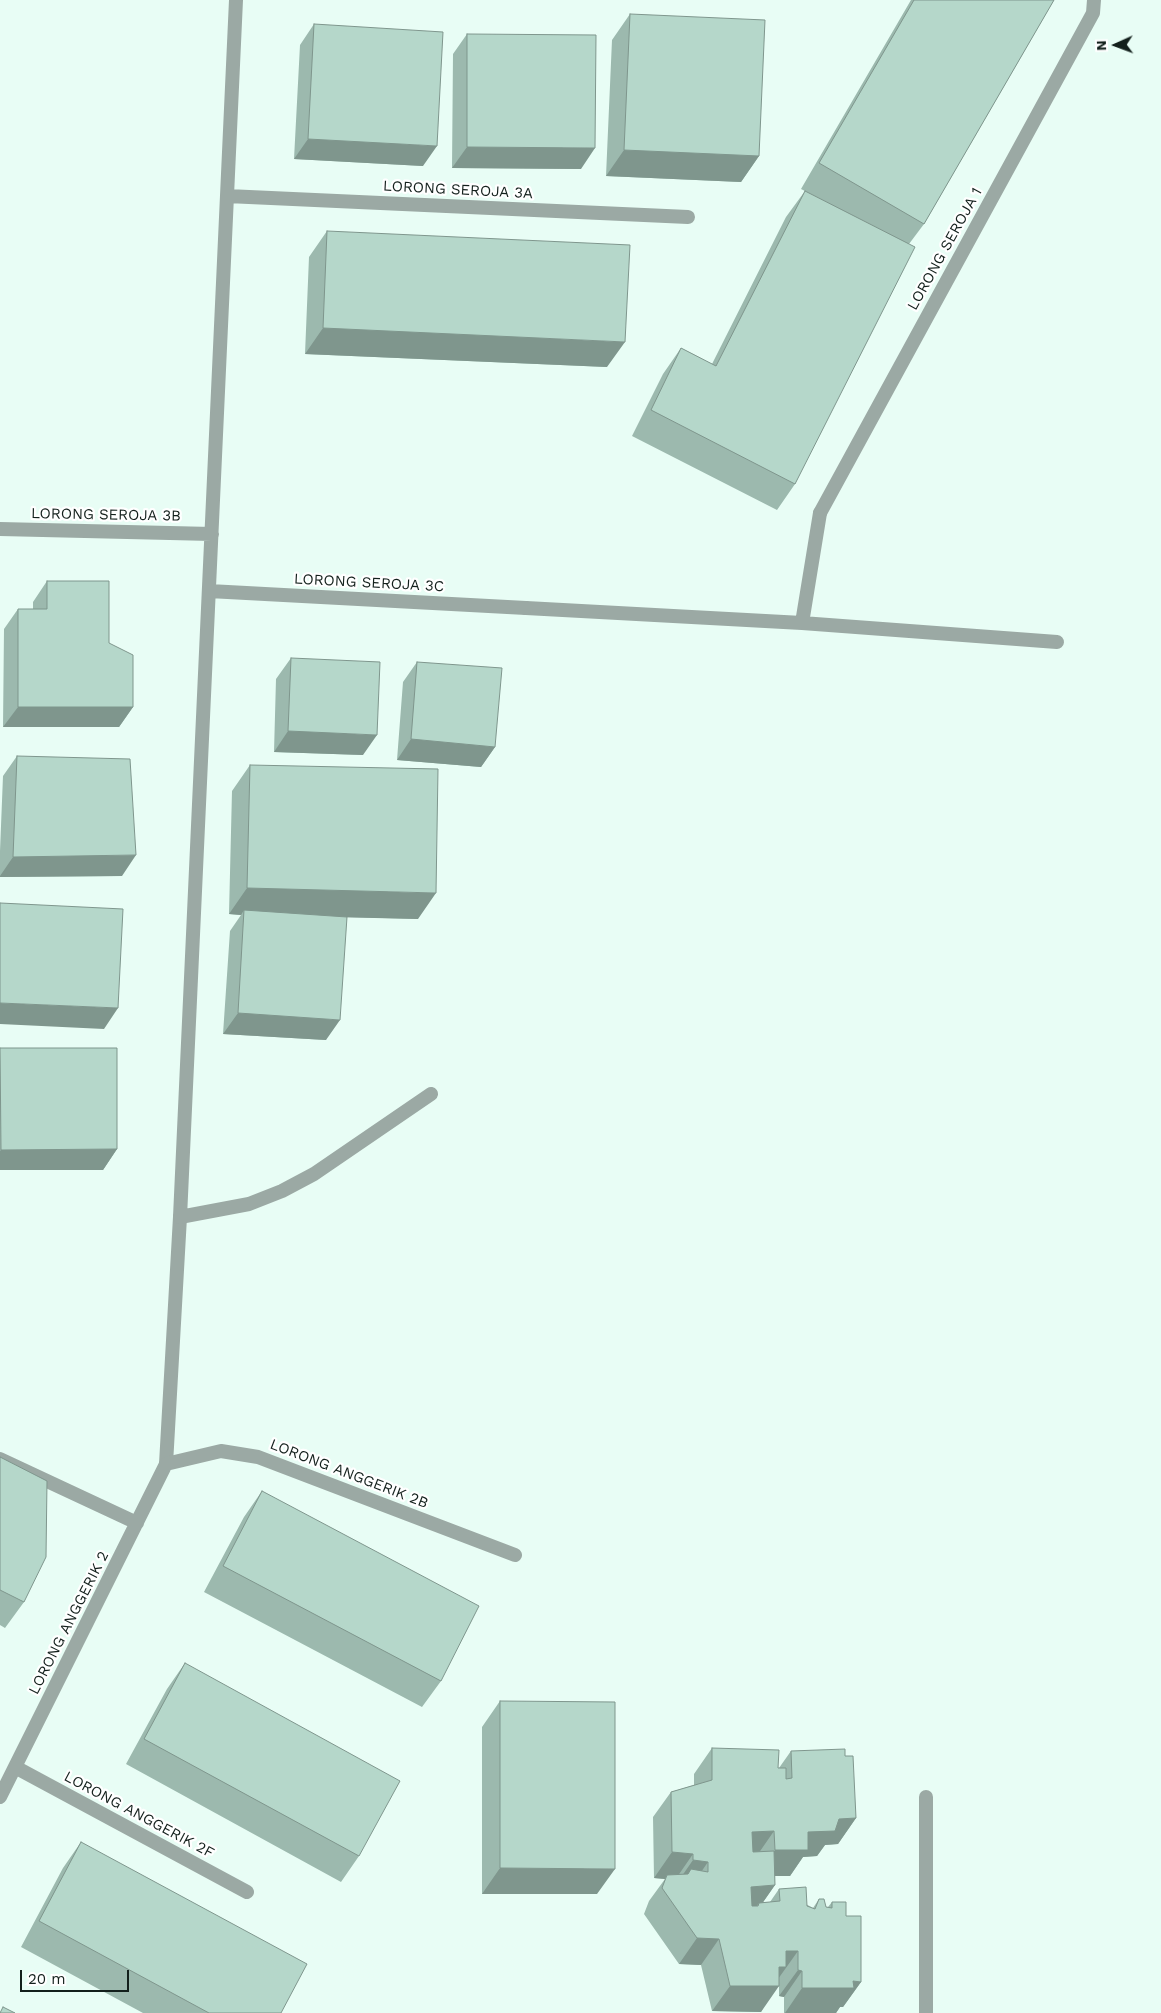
<!DOCTYPE html>
<html>
<head>
<meta charset="utf-8">
<style>
	body { margin:0 }
	#map { position:relative; width:1161px; height:2013px; overflow:hidden; background:#e8fdf5; font-family:"Work Sans",sans-serif }
	canvas { display:block }
	.north { position:absolute; left:1091px; top:20px; width:50px; height:50px; -webkit-text-stroke:4px #fff; paint-order:stroke; rotate:268deg; font-size:14px; font-weight:700; line-height:20px; text-align:center; color:#13201c }
	.north::after { content:''; display:block; margin:auto; width:18px; height:22px; background:#13201c; clip-path:polygon(50% 0,100% 100%,50% 72%,0 100%) }
	.scale { position:absolute; left:20px; top:1970px; width:109px; height:22px; box-sizing:border-box; border:2px solid #13201c; border-top:0; padding-left:6px; font-size:15px; line-height:18px; white-space:nowrap; color:#13201c; -webkit-text-stroke:4px #fff; paint-order:stroke }
</style>
</head>
<body>
<div id="map">
<canvas width="1161" height="2013"></canvas>
<div class="north">N</div>
<div class="scale">20 m</div>
</div>
<script>
const ctx = document.querySelector('canvas').getContext('2d');
ctx.lineJoin = 'round';
const shape = rows => new Path2D(rows.map(r => 'M' + r).join(''));
function stroke(path, color, width, dash) { ctx.strokeStyle = color; ctx.lineWidth = width; ctx.lineCap = dash ? 'butt' : 'round'; ctx.setLineDash(dash || []); ctx.stroke(path); }
function fillPath(path, color) { ctx.fillStyle = color; ctx.fill(path, 'evenodd'); }
function label(font, color, halo, rows, align = 'center') {
  ctx.font = font + ' "Work Sans",sans-serif'; ctx.lineWidth = 4.5; ctx.setLineDash([]); ctx.textBaseline = 'middle'; ctx.strokeStyle = halo; ctx.fillStyle = color; for (const [text, x, y, turn = 0] of rows) {
    ctx.save(); ctx.translate(x, y); ctx.rotate((+turn || 0) * Math.PI / 180); ctx.textAlign = isNaN(turn) ? turn : align; if (halo) ctx.strokeText(text, 0, 0); ctx.fillText(text, 0, 0); ctx.restore();
  }
}
const service = shape([
	[526,608,802,623,1057,642],
	[802,623,820,513],
	[166,1464,180,1217]
]);
const minor = shape([
	[236,0,180,1217,249,1204,282,1191,314,1174,431,1094],
	[227,196,688,217],
	[820,513,1093,13,1094,0],
	[0,529,212,534],
	[209,591,526,608],
	[0,1459,137,1523],
	[15,1767,247,1892],
	[0,1797,166,1464,221,1451,258,1457,515,1555],
	[926,1797,926,2013]
]);
const wall = shape([
	[911,0,1054,0,924,224,909,244,795,484,777,510,632,436,663,374,681,348,712,364,786,217,805,191,801,189],
	[630,14,759,156,741,182,606,176,612,40],
	[314,24,423,166,294,159,300,45],
	[467,34,581,169,452,168,453,54],
	[327,231,607,367,305,354,309,257],
	[47,581,109,643,133,707,119,727,3,727,4,629,18,609,33,609,33,602],
	[291,658,363,755,274,752,276,679],
	[417,662,495,747,481,767,397,760,403,682],
	[17,756,122,876,0,877,0,851,3,776],
	[250,765,418,919,347,917,326,1040,223,1034,230,931,241,915,229,914,232,791],
	[0,1048,117,1149,103,1170,0,1170],
	[0,1457,24,1602,5,1628,0,1625],
	[262,1491,441,1681,422,1707,204,1592,244,1517],
	[185,1663,359,1856,341,1882,126,1764,167,1689],
	[500,1701,597,1894,482,1894,482,1727],
	[712,1748,778,1768,779,1768,791,1751,845,1756,856,1818,838,1844,825,1845,817,1856,803,1857,790,1876,775,1876,775,1885,763,1902,770,1902,779,1889,813,1908,819,1899,826,1907,828,1907,832,1902,846,1916,861,1982,843,2007,840,2007,836,2013,784,2013,784,1997,779,1996,779,1977,761,2012,712,2011,701,1965,679,1964,644,1914,649,1901,665,1879,654,1878,653,1817,671,1792,694,1785,694,1774],
	[81,1842,281,2013,143,2013,21,1947,63,1868]
]);
const shadedWall = shape([
	[308,139,437,146,423,166,294,159],
	[467,147,595,148,581,169,452,168],
	[624,150,759,156,741,182,606,176],
	[323,328,625,342,607,367,305,354],
	[18,707,133,707,119,727,3,727],
	[288,731,377,735,363,755,274,752],
	[411,739,495,747,481,767,397,760],
	[136,855,122,876,0,877,0,876,13,857],
	[247,888,436,893,418,919,244,915,244,910,241,915,229,914],
	[0,1003,118,1008,104,1029,0,1024],
	[238,1013,340,1020,326,1040,223,1034],
	[117,1149,103,1170,0,1170,0,1151,1,1150],
	[856,1818,838,1844,825,1845,817,1856,803,1857,790,1876,757,1876,775,1850,808,1832,839,1819],
	[774,1831,756,1857,734,1858,752,1832],
	[672,1852,693,1854,675,1880,667,1875,665,1879,654,1878],
	[693,1860,708,1862,690,1888,675,1886],
	[500,1868,615,1869,597,1894,482,1894],
	[775,1885,757,1911,759,1903,753,1911,733,1913,751,1887],
	[697,1938,719,1939,701,1965,679,1964],
	[786,1951,798,1951,773,1986,779,1986,761,2012,712,2011,730,1986],
	[798,1970,802,1971,784,1997,779,1996],
	[853,1981,861,1982,843,2007,840,2007,836,2013,785,2013,802,1988]
]);
const building = shape([
	[914,0,1054,0,924,224,819,163,914,0],
	[630,14,765,20,759,156,624,150,630,14],
	[314,24,443,32,437,146,308,139,314,24],
	[467,34,596,35,595,148,467,147,467,34],
	[805,191,915,247,795,484,651,410,681,348,716,366,805,191],
	[327,231,630,245,625,342,323,328,327,231],
	[47,581,109,581,109,643,133,655,133,707,18,707,18,609,47,609,47,581],
	[291,658,380,662,377,735,288,731,291,658],
	[417,662,502,668,495,747,411,739,417,662],
	[17,756,130,759,136,855,13,857,17,756],
	[250,765,438,769,436,893,247,888,250,765],
	[0,903,123,909,118,1008,0,1003,0,903],
	[244,910,347,917,340,1020,238,1013,244,910],
	[0,1048,117,1048,117,1149,1,1150,0,1048],
	[0,1457,47,1481,46,1557,24,1602,0,1590,0,1457],
	[262,1491,479,1606,441,1681,223,1566,262,1491],
	[185,1663,400,1781,359,1856,144,1739,185,1663],
	[500,1701,615,1702,615,1869,500,1868,500,1701],
	[712,1748,779,1750,778,1768,786,1768,786,1779,792,1778,791,1751,845,1749,845,1756,853,1756,856,1818,839,1819,835,1831,808,1832,808,1850,775,1850,774,1831,752,1832,753,1852,774,1851,775,1885,751,1887,752,1906,758,1906,759,1903,780,1901,779,1889,806,1887,807,1906,815,1909,819,1899,824,1899,826,1907,832,1908,832,1902,846,1902,846,1916,861,1916,861,1982,853,1981,854,1988,802,1988,802,1971,798,1970,798,1951,786,1951,786,1967,779,1967,779,1986,730,1986,719,1939,697,1938,662,1888,667,1875,688,1874,691,1869,708,1872,708,1862,693,1860,693,1854,672,1852,671,1792,712,1780,712,1748],
	[81,1842,307,1964,281,2013,209,2013,39,1921,81,1842],
	[3,2007,15,2013,0,2013,3,2007]
]);
const streetNames = [
	["LORONG SEROJA 3A",458,190,3],
	["LORONG SEROJA 1",945,249,-61],
	["LORONG SEROJA 3B",106,515,1],
	["LORONG SEROJA 3C",369,583,3],
	["LORONG ANGGERIK 2B",349,1474,21],
	["LORONG ANGGERIK 2",69,1623,-63],
	["LORONG ANGGERIK 2F",139,1815,28]
];
stroke(service, '#9ba9a4', 14);
stroke(minor, '#9ba9a4', 14);
fillPath(wall, '#9cb9ae');
fillPath(shadedWall, '#7f968d');
fillPath(building, '#b5d7ca');
stroke(building, '#7f968d', 1);
label('15px', '#13201c', '#fff', streetNames);
</script>
</body>
</html>
